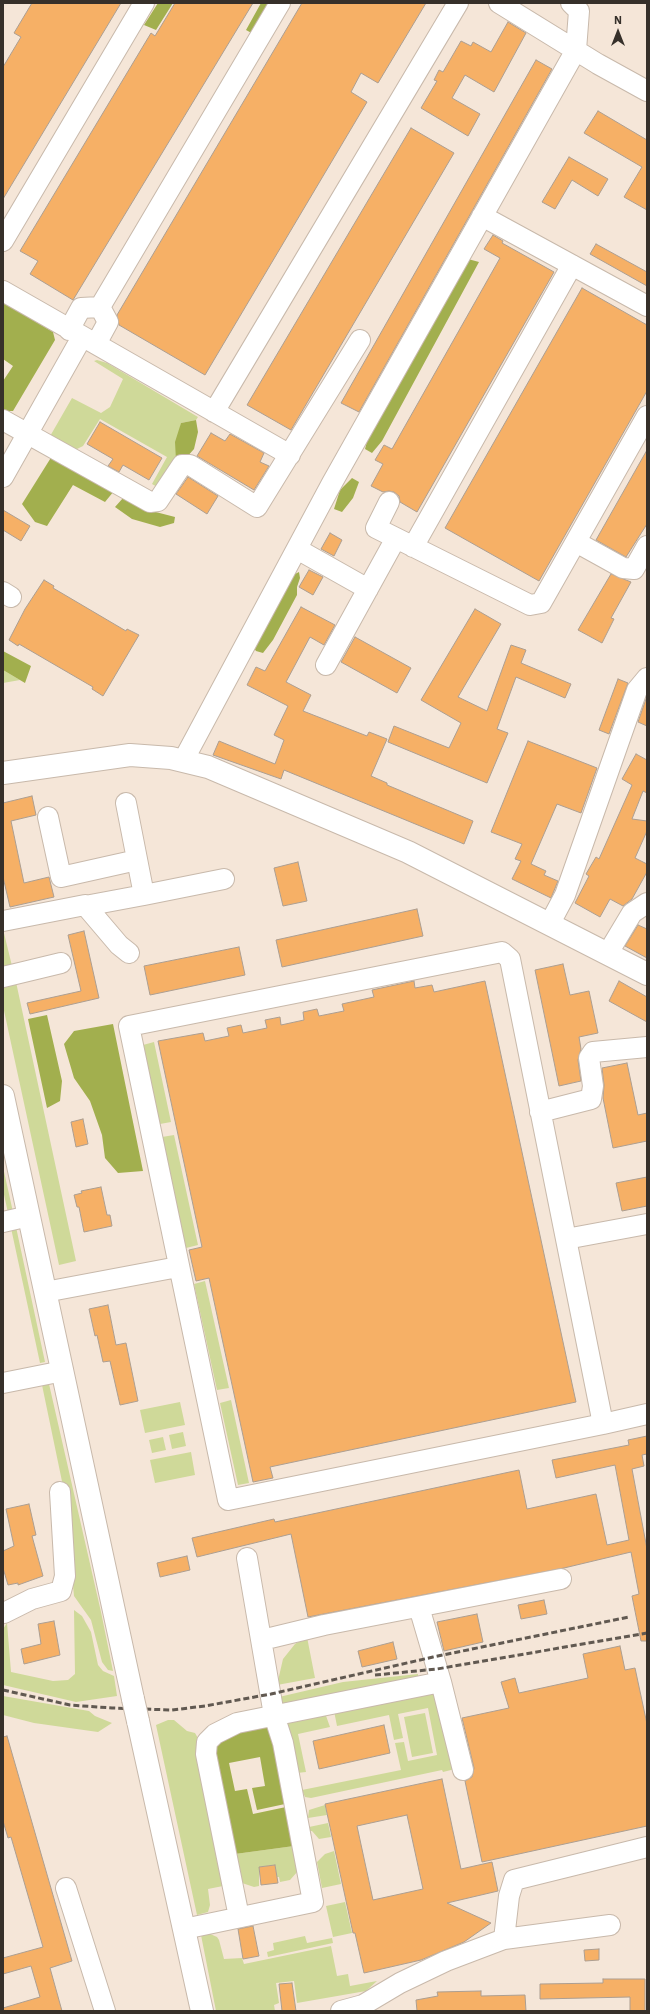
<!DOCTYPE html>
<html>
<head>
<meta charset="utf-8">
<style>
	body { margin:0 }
	#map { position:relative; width:650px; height:2014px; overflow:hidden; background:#f5e6d8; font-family:"IBM Plex Sans",sans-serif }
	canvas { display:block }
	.frame { position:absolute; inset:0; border:4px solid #36302a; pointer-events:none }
	.north { position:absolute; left:598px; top:12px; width:40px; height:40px; -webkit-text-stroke:3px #f5e6d8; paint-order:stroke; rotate:0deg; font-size:11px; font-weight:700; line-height:16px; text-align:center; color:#36302a }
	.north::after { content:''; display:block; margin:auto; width:14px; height:18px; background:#36302a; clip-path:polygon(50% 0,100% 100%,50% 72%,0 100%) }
</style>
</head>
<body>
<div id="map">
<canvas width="650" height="2014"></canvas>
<div class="frame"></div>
<div class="north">N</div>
</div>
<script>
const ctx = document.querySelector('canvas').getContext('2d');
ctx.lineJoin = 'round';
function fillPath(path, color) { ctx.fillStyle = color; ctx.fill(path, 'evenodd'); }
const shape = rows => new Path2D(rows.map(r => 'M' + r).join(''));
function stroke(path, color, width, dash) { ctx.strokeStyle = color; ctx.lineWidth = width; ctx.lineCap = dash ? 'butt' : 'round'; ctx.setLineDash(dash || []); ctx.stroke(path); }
const green = shape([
	[97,360,107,363,198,417,196,420,181,423,176,460,159,488,152,484,167,457,100,419,83,446,77,449,67,448,49,438,72,398,101,413,110,407,123,379,94,361],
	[3,670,20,680,3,683],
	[3,929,12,966,3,968],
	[16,982,76,1261,59,1265,3,1006,3,985],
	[154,1042,171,1122,160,1124,143,1045],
	[174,1135,198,1245,186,1248,162,1137],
	[3,1167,13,1212,8,1213,3,1190],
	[16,1227,45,1362,40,1363,11,1228],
	[205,1281,229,1388,217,1390,194,1284],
	[49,1384,101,1612,113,1671,108,1670,102,1662,91,1620,74,1596,64,1491,42,1385],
	[231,1400,249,1483,238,1485,220,1403],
	[180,1402,185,1425,145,1433,140,1410],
	[183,1432,186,1446,172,1449,169,1435],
	[163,1437,166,1450,152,1453,149,1440],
	[191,1452,195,1475,155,1483,150,1460],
	[74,1610,82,1616,91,1632,98,1665,103,1671,114,1676,117,1696,76,1702,3,1685,3,1629,7,1623,11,1672,53,1681,68,1680,75,1674],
	[307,1637,315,1678,277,1685,283,1659,295,1644],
	[418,1674,418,1680,283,1706,279,1697,343,1682],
	[435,1692,455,1769,443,1772,442,1770,311,1798,305,1797,302,1790,401,1770,395,1743,404,1742,408,1761,437,1755,428,1708,398,1714,403,1738,394,1740,389,1715,337,1726,334,1711],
	[3,1696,89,1711,95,1716,112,1723,98,1732,34,1723,3,1715],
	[325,1713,330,1727,298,1734,306,1772,297,1773,287,1724,290,1720],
	[425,1713,433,1753,412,1757,404,1717],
	[168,1720,174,1720,187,1731,195,1733,199,1740,197,1746,223,1886,208,1889,210,1905,208,1912,197,1915,156,1725],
	[325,1805,327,1815,308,1818,309,1810],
	[328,1823,331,1837,319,1839,312,1831,309,1831,309,1827],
	[294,1846,298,1871,290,1880,280,1882,279,1877,277,1877,275,1865,259,1867,259,1886,254,1887,242,1883,235,1854],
	[334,1851,341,1884,322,1888,317,1862,325,1854],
	[345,1902,352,1933,333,1937,326,1906],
	[208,1933,217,1937,219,1940,224,1959,242,1958,244,1964,331,1946,337,1976,348,1974,350,1986,377,1981,366,1991,297,2003,294,1981,276,1983,279,2003,274,2005,275,2011,216,2011,201,1935],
	[305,1936,307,1943,332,1938,333,1943,268,1957,267,1952,274,1950,273,1943]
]);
const forest = shape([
	[158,3,173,3,156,30,144,25],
	[261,3,276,3,257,36,246,30],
	[468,259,479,262,382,441,372,453,365,449,369,434],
	[3,302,53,332,55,340,13,411,3,411,3,381,13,366,3,359],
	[196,420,198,432,194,449,186,458,176,460,175,442,181,423],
	[52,456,114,491,105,502,73,485,47,526,35,522,22,504],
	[352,478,359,482,353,498,342,512,334,509,340,490],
	[123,498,148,510,175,517,174,523,160,527,132,519,115,507],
	[299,572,300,578,297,587,297,595,273,640,263,653,256,651,252,645,287,578],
	[3,651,31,666,25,683,3,670],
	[47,1015,62,1081,60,1101,47,1108,28,1019],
	[113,1024,143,1171,118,1173,105,1158,102,1135,90,1101,74,1078,64,1044,74,1031],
	[263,1724,270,1731,285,1804,257,1810,252,1788,265,1786,260,1757,229,1763,235,1791,247,1789,253,1814,286,1807,294,1846,235,1854,215,1745,233,1733]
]);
const building = shape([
	[32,3,121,3,3,199,3,67,21,37,14,33,32,3],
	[175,3,253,3,73,300,30,274,38,261,20,251,151,33,155,36,175,3],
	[302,3,426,3,378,83,361,73,351,92,367,102,205,375,119,325,117,315,302,3],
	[508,22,526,33,494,92,465,75,452,98,480,114,468,136,421,108,437,81,434,80,439,70,443,72,461,41,471,46,473,42,491,52,508,22],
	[536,60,552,69,359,412,341,403,536,60],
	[598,111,647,140,647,210,624,197,642,167,584,133,598,111],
	[411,128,454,153,291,430,247,405,411,128],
	[569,157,608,179,598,196,572,180,555,209,542,202,569,157],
	[493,235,503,241,502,243,554,272,417,512,400,502,399,496,394,492,389,491,383,492,371,486,383,464,375,460,384,445,392,449,500,258,484,249,493,235],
	[596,244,647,272,647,286,590,254,596,244],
	[582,288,647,325,647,391,539,581,445,528,582,288],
	[100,422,162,458,149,480,123,465,119,472,108,466,113,459,87,444,100,422],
	[211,433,225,441,230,434,264,453,260,462,269,466,254,490,197,456,211,433],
	[647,450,647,524,626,557,596,540,647,450],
	[188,477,218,496,207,514,176,494,188,477],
	[3,510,30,526,21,541,3,530,3,510],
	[330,533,342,540,334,556,321,549,330,533],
	[309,570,323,577,313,595,299,587,309,570],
	[611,574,631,582,611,618,614,619,602,643,578,630,611,574],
	[44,580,54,586,53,588,126,631,127,629,139,635,103,696,92,689,93,687,19,644,18,646,9,640,25,609,44,580],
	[301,607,335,625,324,645,310,637,286,682,311,695,303,711,367,736,369,732,387,739,371,776,387,783,387,785,473,821,464,844,284,770,281,779,213,755,219,741,275,764,284,740,274,735,288,706,247,685,256,667,265,671,301,607],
	[475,609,501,624,458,697,487,711,511,645,526,650,521,663,571,684,565,698,516,677,497,729,508,733,487,783,388,742,394,726,449,748,461,723,421,700,475,609],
	[355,637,411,668,397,693,341,662,355,637],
	[618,679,628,683,609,734,599,730,618,679],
	[647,696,647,726,638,722,647,696],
	[528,741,597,768,581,813,557,804,531,864,546,871,544,875,558,881,551,898,512,879,521,861,515,859,522,844,491,832,528,741],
	[636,754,647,760,647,793,643,791,632,819,647,821,647,831,635,858,647,864,647,872,632,899,623,906,610,899,600,917,575,903,589,876,586,874,596,857,599,859,632,785,622,779,636,754],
	[32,796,36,815,11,821,24,883,49,877,54,897,10,907,3,877,3,803,32,796],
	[298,862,307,901,283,906,274,868,298,862],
	[417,909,423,936,282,967,276,940,417,909],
	[638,925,647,929,647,958,625,946,638,925],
	[84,931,99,998,30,1014,27,1003,81,991,68,935,84,931],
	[239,947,245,975,150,995,144,966,239,947],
	[563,964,570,995,589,991,598,1033,579,1037,581,1049,578,1060,581,1081,559,1086,535,970,563,964],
	[414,981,415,988,432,985,434,992,485,981,576,1402,270,1467,273,1478,253,1482,209,1278,196,1281,189,1250,202,1247,158,1041,203,1033,205,1041,229,1036,227,1028,241,1025,243,1033,267,1028,265,1020,280,1017,281,1025,304,1020,303,1012,317,1009,319,1016,344,1011,342,1004,374,997,372,990,414,981],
	[619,981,647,997,647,1022,609,1001,619,981],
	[627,1063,638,1115,647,1113,647,1141,613,1148,603,1098,604,1085,602,1068,627,1063],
	[83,1119,88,1144,76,1147,71,1122,83,1119],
	[647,1177,647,1206,622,1211,616,1183,647,1177],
	[101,1187,107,1215,110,1215,112,1226,84,1232,79,1207,77,1207,74,1195,82,1193,81,1191,101,1187],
	[108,1305,116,1345,126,1343,138,1401,120,1405,110,1361,103,1362,97,1335,95,1336,89,1309,108,1305],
	[647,1436,647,1454,642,1455,644,1466,632,1469,647,1549,647,1641,641,1641,632,1596,639,1594,631,1552,564,1568,308,1617,291,1534,197,1557,192,1538,274,1519,275,1522,519,1470,527,1509,596,1494,607,1545,629,1540,615,1465,556,1478,552,1460,629,1445,628,1440,647,1436],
	[29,1504,36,1535,32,1536,43,1576,18,1585,18,1583,8,1585,3,1568,3,1551,14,1546,6,1509,29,1504],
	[187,1556,190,1570,160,1577,157,1563,187,1556],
	[544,1600,547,1614,521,1619,518,1605,544,1600],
	[477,1614,483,1642,444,1651,437,1622,477,1614],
	[54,1621,60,1655,24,1664,21,1649,41,1644,38,1624,54,1621],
	[393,1642,397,1659,362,1667,358,1651,393,1642],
	[620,1646,625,1670,635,1668,647,1724,647,1826,482,1862,465,1781,472,1777,474,1768,462,1718,509,1708,501,1682,515,1678,519,1693,588,1678,583,1654,620,1646],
	[384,1725,390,1753,319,1769,313,1741,384,1725],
	[7,1736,72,1961,50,1968,62,2011,4,2011,3,2008,40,1997,31,1966,3,1974,3,1958,43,1947,11,1837,8,1838,3,1821,3,1737,7,1736],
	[442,1779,461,1869,492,1862,498,1891,447,1903,491,1923,464,1942,421,1960,364,1973,355,1933,353,1933,325,1804,442,1779],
	[407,1815,423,1889,373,1900,357,1826,407,1815],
	[275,1865,278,1883,261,1885,259,1867,275,1865],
	[253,1926,259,1956,243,1959,238,1929,253,1926],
	[599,1949,599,1960,585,1961,584,1950,599,1949],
	[603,1979,645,1979,645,2011,630,2011,630,1997,540,1999,540,1984,603,1983,603,1979],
	[292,1983,296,2011,282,2011,279,1984,292,1983],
	[481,1991,481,1996,525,1995,526,2011,417,2011,416,2000,438,1996,437,1992,481,1991]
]);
const minor = shape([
	[499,3,598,64,647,91],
	[482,216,647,306],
	[3,241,144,3],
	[3,291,290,455],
	[100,307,280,3],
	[69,330,81,308,100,307,108,322,96,344],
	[214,412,458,3],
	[3,420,150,502,158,501,182,465,190,465,257,507,360,340],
	[3,477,82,337],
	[389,502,376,528,396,538],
	[576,542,623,568,634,569,647,546],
	[413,547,572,265],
	[297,549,368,589],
	[3,592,11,597],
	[326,665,396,538,530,605,541,603,647,416],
	[183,761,332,483,576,50,579,11,571,3],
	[48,817,61,877,137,860],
	[144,895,224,879],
	[85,906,144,895,126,803],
	[3,921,85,905,119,945,129,953],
	[550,923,565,895,637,690,647,678],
	[608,953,632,913,647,903],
	[3,977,61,963],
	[540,1112,591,1099,593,1086,589,1058,593,1052,647,1047],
	[3,1222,29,1216],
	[566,1239,647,1224],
	[45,1292,178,1267],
	[3,1383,63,1371],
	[603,1424,510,959,502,952,129,1026,228,1500,603,1424,647,1414],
	[419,1607,441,1682],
	[4,1613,32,1599,61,1591,65,1576,60,1492],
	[262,1640,324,1625,561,1579],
	[66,1888,105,2011],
	[239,1917,206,1754,207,1742,215,1734,237,1723,441,1682,463,1770],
	[184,1929,313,1902,283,1743,274,1715,247,1558],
	[504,1939,509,1896,514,1880,647,1847],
	[341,2011,363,2005,400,1983,446,1961,504,1939,610,1925]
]);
const major = shape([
	[3,773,130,755,171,758,208,767,408,852,647,974],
	[3,1096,133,1699],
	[138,1721,202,2011]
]);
const rail = shape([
	[375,1675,437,1669,647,1633],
	[3,1690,70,1705,112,1708,172,1710,205,1706,271,1694,433,1657,629,1617]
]);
const majorBridge = shape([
	[133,1699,138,1721]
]);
fillPath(green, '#cfd999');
fillPath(forest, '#a2af4e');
fillPath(building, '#f6b066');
stroke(building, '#ac9e91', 1);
stroke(minor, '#c8b9ab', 22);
stroke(major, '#c8b9ab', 24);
stroke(minor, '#fff', 20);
stroke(major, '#fff', 22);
stroke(rail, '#615951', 3, [6, 3]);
stroke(majorBridge, '#c8b9ab', 24, []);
stroke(majorBridge, '#fff', 22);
</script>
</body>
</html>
